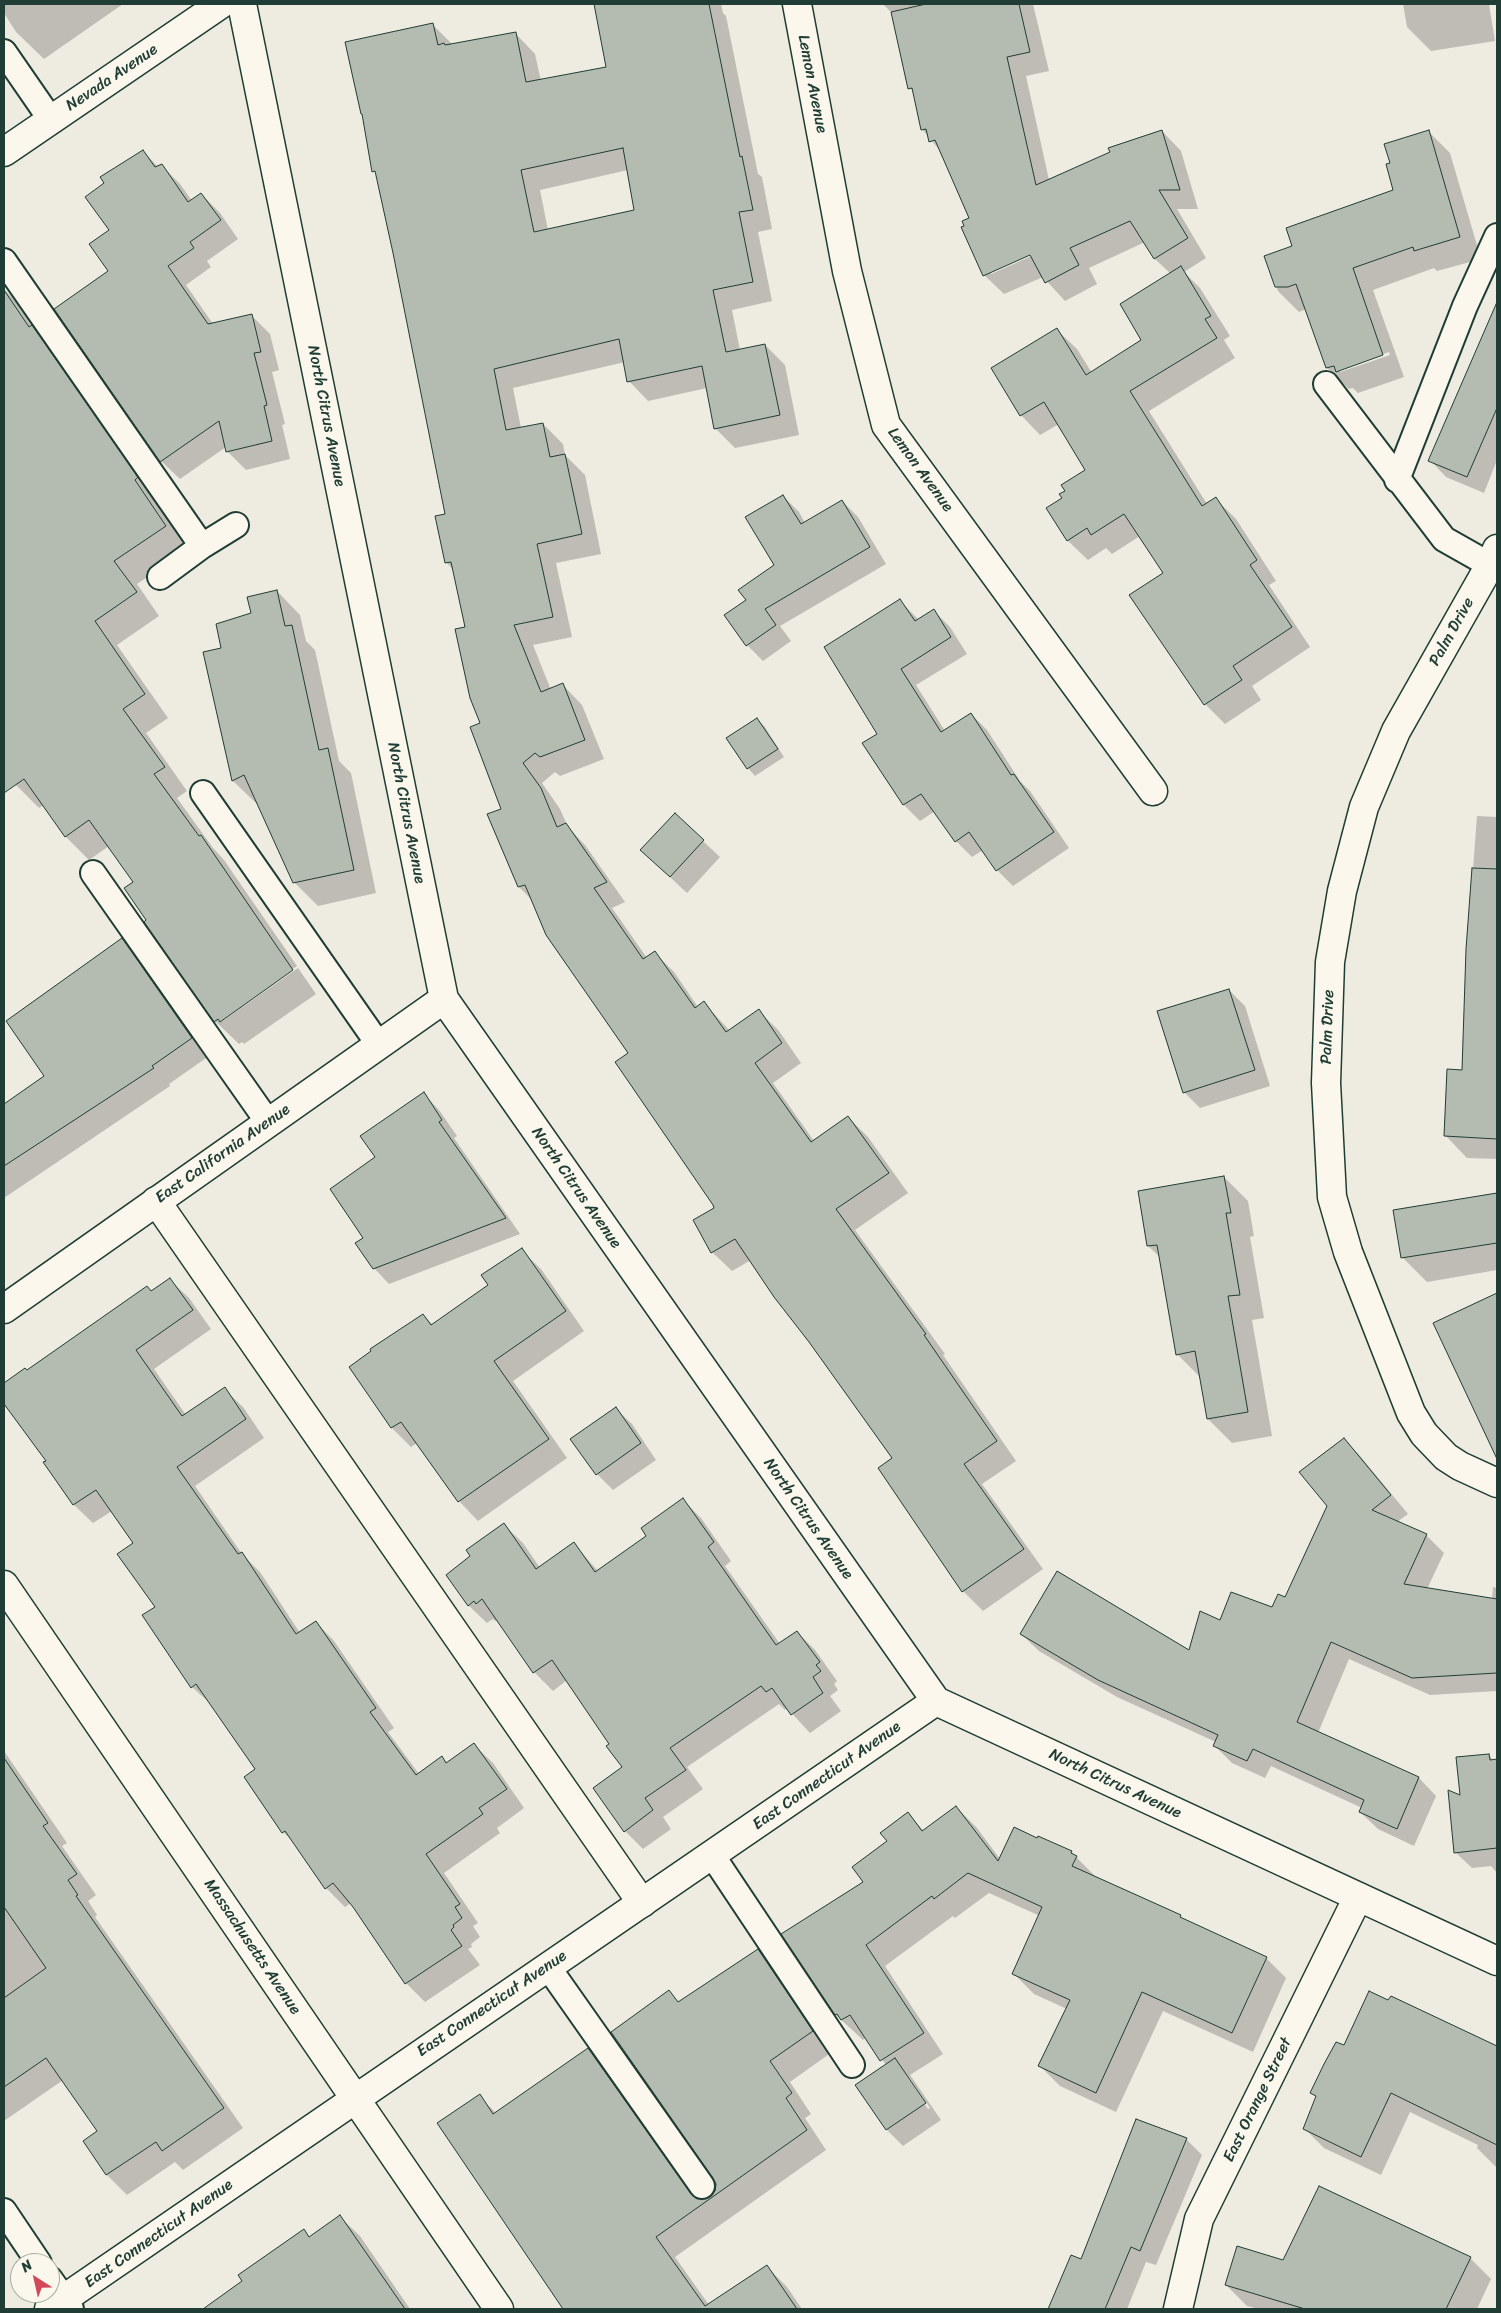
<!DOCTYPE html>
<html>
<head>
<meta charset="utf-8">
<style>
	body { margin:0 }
	#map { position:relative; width:1501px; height:2313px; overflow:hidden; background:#eeece1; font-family:Sriracha,sans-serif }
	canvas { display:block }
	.frame { position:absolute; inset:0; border:5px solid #1f3d34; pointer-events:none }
	.north { position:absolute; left:10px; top:2253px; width:50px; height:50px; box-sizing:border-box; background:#fbf7ec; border:1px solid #a3ada2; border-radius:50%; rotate:325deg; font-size:14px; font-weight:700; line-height:20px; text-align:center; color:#1f3d34 }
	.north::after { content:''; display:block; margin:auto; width:18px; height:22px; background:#d1495b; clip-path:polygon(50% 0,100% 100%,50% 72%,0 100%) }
</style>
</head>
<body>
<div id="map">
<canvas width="1501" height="2313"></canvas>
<div class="frame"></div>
<div class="north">N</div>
</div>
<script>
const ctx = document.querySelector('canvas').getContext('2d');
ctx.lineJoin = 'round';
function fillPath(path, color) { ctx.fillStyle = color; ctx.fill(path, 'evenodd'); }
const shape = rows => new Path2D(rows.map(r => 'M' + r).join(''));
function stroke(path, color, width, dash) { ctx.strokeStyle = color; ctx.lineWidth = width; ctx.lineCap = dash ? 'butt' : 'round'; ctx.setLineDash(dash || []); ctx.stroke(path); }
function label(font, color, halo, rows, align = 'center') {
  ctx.font = font + ' Sriracha,sans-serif'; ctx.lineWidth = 4; ctx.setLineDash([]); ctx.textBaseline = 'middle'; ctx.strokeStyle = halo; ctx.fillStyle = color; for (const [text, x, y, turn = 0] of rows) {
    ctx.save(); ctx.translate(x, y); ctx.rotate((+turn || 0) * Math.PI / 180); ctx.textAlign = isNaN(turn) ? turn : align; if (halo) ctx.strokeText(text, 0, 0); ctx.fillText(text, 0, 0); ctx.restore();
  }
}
const shadow = shape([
	[4,4,123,4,44,59,16,32,4,13],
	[595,4,721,4,723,13,726,16,758,174,762,177,772,229,758,232,772,301,732,310,740,350,765,345,785,365,799,435,735,448,715,428,707,388,648,401,629,381,625,362,513,388,521,428,543,424,563,444,565,455,585,475,601,554,556,563,572,637,533,645,551,690,563,685,582,705,604,759,560,776,555,772,542,783,560,809,568,827,585,845,625,902,612,908,647,958,655,953,674,972,698,1007,704,1003,730,1031,759,1011,779,1031,801,1063,773,1083,814,1141,848,1117,868,1137,908,1193,855,1230,945,1354,943,1355,1016,1461,982,1484,1043,1569,983,1611,963,1591,879,1468,894,1458,751,1260,732,1271,712,1252,716,1209,630,1053,533,901,519,887,489,815,503,809,454,571,446,562,446,515,394,253,376,174,374,171,433,25,452,44,516,34,535,54,541,81,608,68],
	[628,170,636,211,548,230,540,190],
	[883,4,1033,4,1049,71,1026,76,1049,180,1162,131,1181,151,1198,209,1177,209,1206,258,1184,272,1200,288,1230,336,1224,340,1235,358,1149,411,1207,504,1216,499,1236,519,1276,581,1269,585,1310,647,1252,686,1261,700,1225,724,1205,704,1131,595,1165,574,1140,536,1112,554,1106,548,1088,560,1068,541,1048,508,1063,499,1067,491,1087,470,1059,424,1040,435,1021,415,1057,330,1077,349,1092,373,1143,341,1171,274,1155,259,1145,242,1089,268,1097,284,1065,301,1043,277,1004,294,984,275,965,227,971,219,942,153,922,129,915,93,910,88,893,14],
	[1035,251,1036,254,991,274,991,271],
	[1403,4,1489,4,1495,41,1431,51,1407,27],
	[1429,132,1450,153,1481,259,1437,271,1434,268,1373,290,1404,377,1358,393,1353,388,1349,389,1327,368,1306,309,1299,312,1278,291,1266,257,1294,247,1394,191],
	[1389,352,1390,355,1340,372,1340,370],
	[143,151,158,167,162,166,180,184,192,201,201,194,220,213,238,239,207,261,211,267,186,285,213,324,251,315,270,334,279,370,272,372,285,424,282,425,290,459,246,470,228,452,226,447,180,479,161,461,110,271,110,230],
	[4,289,20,305,42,337,55,350,160,501,157,503,189,549,137,584,159,616,117,645,168,718,146,733,187,791,177,798,213,848,224,860,297,966,219,1021,221,1022,298,968,316,994,244,1044,242,1042,239,1044,215,1021,146,922,148,920,135,882,109,846,89,860,66,837,44,805,39,808,16,785,4,768],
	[1497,307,1497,460,1484,493,1446,477,1430,460],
	[783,496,799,512,805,523,842,501,858,517,886,564,780,626,791,641,763,661,747,645,747,600,776,566],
	[277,591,300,615,306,641,315,650,339,761,351,773,376,893,318,906,294,882,258,803,257,804,233,781,205,653,223,649,252,613],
	[900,601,919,620,934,611,950,627,967,654,916,685,945,731,971,714,987,730,1020,781,1030,791,1069,848,1013,886,997,870,983,850,972,857,956,841,935,811,920,821,904,805,864,744,879,734],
	[757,719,765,727,784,757,755,776,748,768],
	[675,815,720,857,687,893,658,866],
	[1477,816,1497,817,1497,1159,1467,1158,1445,1135,1463,1071,1467,949],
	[122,940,139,957,209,1056,169,1084,170,1086,4,1198,4,1105,46,1077],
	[1229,990,1245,1006,1270,1086,1200,1108,1184,1092],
	[424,1094,439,1110,457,1136,454,1138,520,1234,389,1284,374,1268,365,1238,376,1157],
	[1224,1177,1248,1201,1254,1236,1250,1237,1264,1318,1252,1320,1272,1436,1232,1443,1208,1419,1201,1378,1177,1354,1161,1258,1148,1246,1139,1192],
	[1497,1195,1497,1270,1427,1282,1403,1258,1395,1211],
	[521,1250,541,1269,584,1331,513,1381,567,1458,478,1521,459,1501,417,1443,411,1447,392,1428,351,1367,423,1315,433,1325,490,1286],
	[170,1280,189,1298,211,1329,154,1369,186,1415,224,1389,243,1407,264,1438,195,1486,242,1554,260,1572,300,1633,316,1622,334,1641,394,1728,388,1732,419,1774,442,1758,448,1763,474,1745,493,1763,524,1808,497,1828,500,1833,444,1873,478,1923,473,1926,480,1937,471,1944,472,1947,468,1949,480,1965,425,2002,406,1983,351,1903,345,1907,326,1888,296,1844,283,1832,257,1770,212,1705,192,1687,156,1607,134,1543,112,1511,93,1523,74,1505,45,1463,48,1461,4,1401,4,1388,147,1287,152,1292],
	[1497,1294,1497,1445,1487,1435,1435,1324],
	[615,1408,632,1424,656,1460,613,1490,597,1474],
	[1344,1439,1361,1457,1408,1514,1397,1522,1426,1535,1444,1553,1427,1589,1492,1599,1493,1587,1497,1588,1497,1691,1430,1695,1349,1659,1318,1733,1419,1778,1436,1796,1414,1846,1378,1829,1360,1812,1362,1808,1271,1766,1265,1778,1232,1763,1215,1746,1216,1742,1117,1697,1039,1651,1021,1634,1190,1651,1221,1622,1273,1608,1286,1598,1328,1506],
	[683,1500,701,1518,731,1561,725,1566,780,1644,797,1632,815,1650,837,1681,834,1684,838,1690,830,1696,841,1711,810,1733,787,1708,785,1710,779,1704,687,1767,703,1789,663,1817,671,1829,643,1849,625,1831,623,1768,611,1744,567,1680,553,1691,534,1672,498,1620,495,1621,493,1619,487,1623,468,1605,471,1556,504,1525,523,1543,540,1568,574,1544,598,1571,648,1536],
	[4,1751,67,1843,62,1846,96,1895,88,1901,97,1915,95,1917,243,2128,183,2170,175,2162,127,2195,107,2175,84,2142,99,2132,63,2080,4,2121],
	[1489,1755,1494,1761,1497,1760,1497,1873,1491,1866,1472,1868,1455,1852,1461,1797],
	[956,1807,977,1828,1000,1859,1071,1852,1097,1878,1180,1916,1186,1921,1266,1958,1286,1978,1253,2052,1163,2011,1116,2112,1060,2086,1040,2066,1067,2009,1034,1994,1014,1974,1040,1916,989,1893,955,1918,953,1916,885,1966,943,2054,910,2075,941,2120,903,2146,887,2130,857,2086,886,2065,866,2037,863,2040,836,2015,783,1935,865,1882,908,1814,924,1831],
	[906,2077,909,2077,930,2108,928,2109],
	[758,1951,778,1971,832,2052,790,2082,811,2114,805,2118,826,2150,675,2257,709,2305,767,2267,787,2287,802,2309,623,2309,618,2302,606,2309,566,2309,562,2305,479,2096,496,2113,588,2050,608,2070,699,2200,710,2199,716,2192,717,2184,669,1992,679,2002],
	[1344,2047,1490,2049,1497,2052,1497,2168,1477,2148,1478,2145,1410,2112,1381,2175,1324,2148,1304,2128,1316,2097,1312,2093],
	[1186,2139,1202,2155,1156,2265,1146,2262,1127,2309,1049,2309,1071,2257,1082,2261],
	[340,2217,360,2236,410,2309,205,2309,244,2281,304,2231,310,2238],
	[1470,2258,1491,2279,1477,2309,1259,2309,1247,2306,1226,2285]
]);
const building = shape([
	[594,4,709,4,740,157,742,156,753,210,739,212,753,282,713,290,726,352,765,344,780,415,714,429,702,366,627,382,619,339,494,369,506,430,543,423,550,457,565,454,582,534,537,544,553,617,514,625,541,692,563,683,585,740,540,757,535,753,523,763,541,788,557,827,566,823,607,882,594,888,643,959,655,951,695,1008,704,1001,726,1032,759,1009,782,1043,755,1063,811,1142,848,1116,889,1173,836,1209,926,1334,924,1335,997,1441,964,1464,1024,1549,962,1592,878,1468,892,1458,809,1342,774,1297,735,1239,711,1253,693,1220,714,1208,713,1205,615,1062,628,1053,546,935,525,885,518,887,487,814,501,809,470,727,480,723,470,698,455,629,465,627,451,562,445,563,435,516,445,514,393,253,375,171,372,172,362,114,361,114,345,42,433,23,438,45,444,43,445,45,516,32,526,82,606,67,594,4],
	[623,148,634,210,534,232,521,170,623,148],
	[926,4,1019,4,1030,52,1007,57,1036,185,1110,152,1108,148,1162,130,1180,190,1159,190,1188,238,1154,259,1130,221,1070,248,1079,265,1045,283,1030,255,983,276,961,227,964,226,962,221,969,218,935,140,929,142,926,129,921,130,912,88,908,89,891,12,926,4],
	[1429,130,1460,237,1414,251,1413,247,1353,268,1383,355,1336,372,1334,366,1326,368,1296,284,1288,287,1275,287,1264,256,1292,246,1286,228,1393,190,1386,164,1390,163,1384,144,1429,130],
	[143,150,155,167,162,164,188,202,201,193,221,220,190,242,194,248,168,266,208,324,252,314,261,352,254,353,267,405,264,406,272,441,226,452,219,421,160,462,54,309,108,271,89,244,109,230,85,197,104,183,100,177,143,150],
	[1181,266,1211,316,1205,319,1217,338,1130,391,1202,506,1216,497,1257,560,1250,565,1292,627,1233,666,1242,680,1204,705,1129,595,1163,573,1124,514,1091,535,1087,528,1067,541,1046,508,1062,498,1059,494,1065,491,1061,485,1085,470,1044,402,1020,416,991,368,1057,328,1086,375,1141,340,1120,304,1181,266],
	[4,290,29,327,32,325,138,477,135,480,166,526,114,561,137,592,95,621,145,694,123,709,165,767,154,774,199,836,201,835,293,970,220,1022,218,1019,214,1022,144,922,146,920,124,888,133,882,89,820,65,837,24,779,4,793,4,290],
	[1497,302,1497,408,1467,477,1428,461,1497,302],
	[783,495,801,524,842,500,870,547,765,609,776,625,746,646,724,615,746,600,738,590,774,565,745,517,783,495],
	[277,590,285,626,292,625,319,750,328,748,354,870,293,883,244,775,232,781,203,652,221,648,216,624,251,613,247,597,277,590],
	[900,599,915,621,934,609,951,637,901,669,941,732,971,713,1011,775,1014,774,1054,832,996,871,969,832,955,842,921,794,903,805,862,743,877,734,824,647,900,599],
	[757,718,778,749,747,769,726,738,757,718],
	[675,813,704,840,670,877,640,850,675,813],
	[1472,868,1497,869,1497,1139,1444,1136,1447,1069,1462,1070,1466,949,1472,868],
	[122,938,192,1038,152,1066,154,1068,4,1166,4,1104,44,1076,6,1021,122,938],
	[1229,989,1255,1070,1183,1093,1157,1011,1229,989],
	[424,1092,442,1120,439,1122,506,1218,373,1269,355,1243,363,1238,330,1189,375,1157,360,1136,424,1092],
	[1224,1176,1231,1213,1226,1213,1240,1295,1228,1296,1248,1412,1207,1419,1195,1351,1176,1355,1157,1245,1147,1246,1138,1191,1224,1176],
	[1497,1193,1497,1243,1401,1258,1393,1210,1497,1193],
	[522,1248,566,1311,494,1361,549,1439,458,1502,401,1422,391,1428,349,1367,371,1351,370,1349,423,1314,431,1325,488,1285,481,1275,522,1248],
	[170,1278,193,1310,136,1350,182,1416,225,1387,246,1419,177,1467,238,1554,242,1552,296,1634,316,1621,376,1708,370,1712,416,1775,442,1756,446,1763,474,1743,507,1789,479,1808,483,1814,426,1854,460,1904,455,1907,462,1918,453,1925,454,1927,451,1930,462,1946,405,1984,353,1907,333,1883,325,1889,285,1831,282,1833,244,1777,255,1769,196,1684,191,1688,142,1615,155,1607,117,1554,133,1543,96,1490,73,1505,43,1462,46,1461,4,1404,4,1383,25,1368,27,1370,147,1286,151,1291,170,1278],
	[1497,1293,1497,1459,1433,1323,1497,1293],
	[616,1407,641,1443,596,1475,570,1439,616,1407],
	[1344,1438,1391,1495,1372,1510,1427,1534,1404,1584,1497,1599,1497,1673,1412,1678,1331,1642,1297,1722,1419,1777,1397,1829,1359,1812,1364,1800,1253,1749,1247,1761,1213,1746,1218,1735,1098,1680,1020,1634,1057,1571,1189,1650,1200,1611,1220,1620,1231,1592,1272,1607,1278,1594,1285,1597,1327,1506,1299,1472,1344,1438],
	[683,1498,714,1542,708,1547,776,1645,797,1631,820,1662,816,1665,821,1671,813,1677,823,1693,791,1715,772,1688,766,1692,761,1686,670,1748,686,1770,645,1798,653,1810,624,1832,593,1788,622,1767,606,1746,609,1744,552,1660,533,1673,482,1599,476,1604,474,1601,468,1606,446,1575,470,1556,466,1550,504,1523,536,1569,574,1542,595,1572,646,1536,641,1528,683,1498],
	[1489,1754,1490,1760,1497,1759,1497,1848,1454,1853,1448,1790,1460,1795,1456,1757,1489,1754],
	[4,1758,48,1823,43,1826,77,1874,68,1880,78,1895,76,1896,224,2108,162,2151,156,2142,106,2175,83,2141,97,2131,46,2058,4,2087,4,1998,46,1968,4,1907,4,1758],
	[956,1806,998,1861,1014,1827,1037,1838,1038,1836,1072,1851,1071,1853,1077,1856,1072,1866,1181,1915,1180,1917,1267,1957,1232,2033,1142,1992,1096,2093,1038,2066,1070,2000,1012,1974,1042,1907,968,1873,934,1899,932,1896,866,1945,924,2033,880,2061,850,2015,841,2020,837,2014,835,2015,781,1934,863,1882,852,1867,887,1841,880,1833,908,1812,922,1831,956,1806],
	[758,1949,813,2031,770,2061,792,2093,786,2098,807,2130,656,2237,705,2306,767,2265,797,2309,563,2309,437,2123,480,2094,493,2114,588,2048,691,2194,697,2199,709,2197,715,2191,716,2184,713,2178,611,2032,669,1990,678,2002,758,1949],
	[1369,1991,1388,2000,1391,1996,1497,2046,1497,2145,1391,2093,1361,2157,1303,2129,1316,2096,1310,2093,1324,2064,1336,2042,1344,2045,1369,1991],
	[895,2058,926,2103,886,2130,855,2085,895,2058],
	[1136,2119,1187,2138,1140,2251,1131,2247,1105,2309,1048,2309,1071,2255,1081,2259,1136,2119],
	[1319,2186,1471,2257,1446,2309,1305,2309,1225,2285,1237,2246,1283,2260,1319,2186],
	[340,2215,405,2309,203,2309,242,2281,238,2275,304,2229,309,2237,340,2215]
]);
const service = shape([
	[4,52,51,120],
	[4,261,202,546],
	[1326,384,1444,539,1490,565],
	[1397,480,1465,306,1497,236],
	[160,577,202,546,236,525],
	[203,793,379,1045],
	[93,873,268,1122],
	[712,1855,852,2065],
	[548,1967,702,2186],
	[4,2211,39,2263],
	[50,2279,71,2309]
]);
const minor = shape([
	[797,4,847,271,886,425,1153,791],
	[1490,565,1396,731,1364,807,1342,891,1330,962,1326,1083,1332,1197,1348,1252,1411,1413,1424,1434,1446,1457,1460,1466,1497,1483],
	[156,1201,642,1903],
	[1178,2309,1199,2219,1358,1897]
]);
const tertiary = shape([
	[242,4,444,999,936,1701,1497,1961],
	[4,152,221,4],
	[1497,549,1490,565,1497,569],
	[4,1309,444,999],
	[4,1585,499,2309],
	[49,2309,936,1701]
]);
const streetNames = [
	["Nevada Avenue",112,78,-34],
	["Lemon Avenue",812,84,79],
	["North Citrus Avenue",326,416,79],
	["Lemon Avenue",920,470,54],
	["Palm Drive",1452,632,-61],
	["North Citrus Avenue",406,813,79],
	["Palm Drive",1328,1027,-88],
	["East California Avenue",223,1154,-35],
	["North Citrus Avenue",576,1188,55],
	["North Citrus Avenue",808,1519,55],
	["East Connecticut Avenue",827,1776,-35],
	["North Citrus Avenue",1115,1784,25],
	["Massachusetts Avenue",252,1947,56],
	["East Connecticut Avenue",492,2004,-34],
	["East Orange Street",1258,2100,-64],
	["East Connecticut Avenue",159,2234,-35]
];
fillPath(shadow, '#0003');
fillPath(building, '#b4bbb0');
stroke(building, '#1f3d34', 1);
stroke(service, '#1f3d34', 28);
stroke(minor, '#1f3d34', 31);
stroke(tertiary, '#1f3d34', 31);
stroke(service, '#fbf7ec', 24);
stroke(minor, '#fbf7ec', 28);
stroke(tertiary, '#fbf7ec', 28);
label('16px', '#1f3d34', '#fbf7ec', streetNames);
</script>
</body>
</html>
